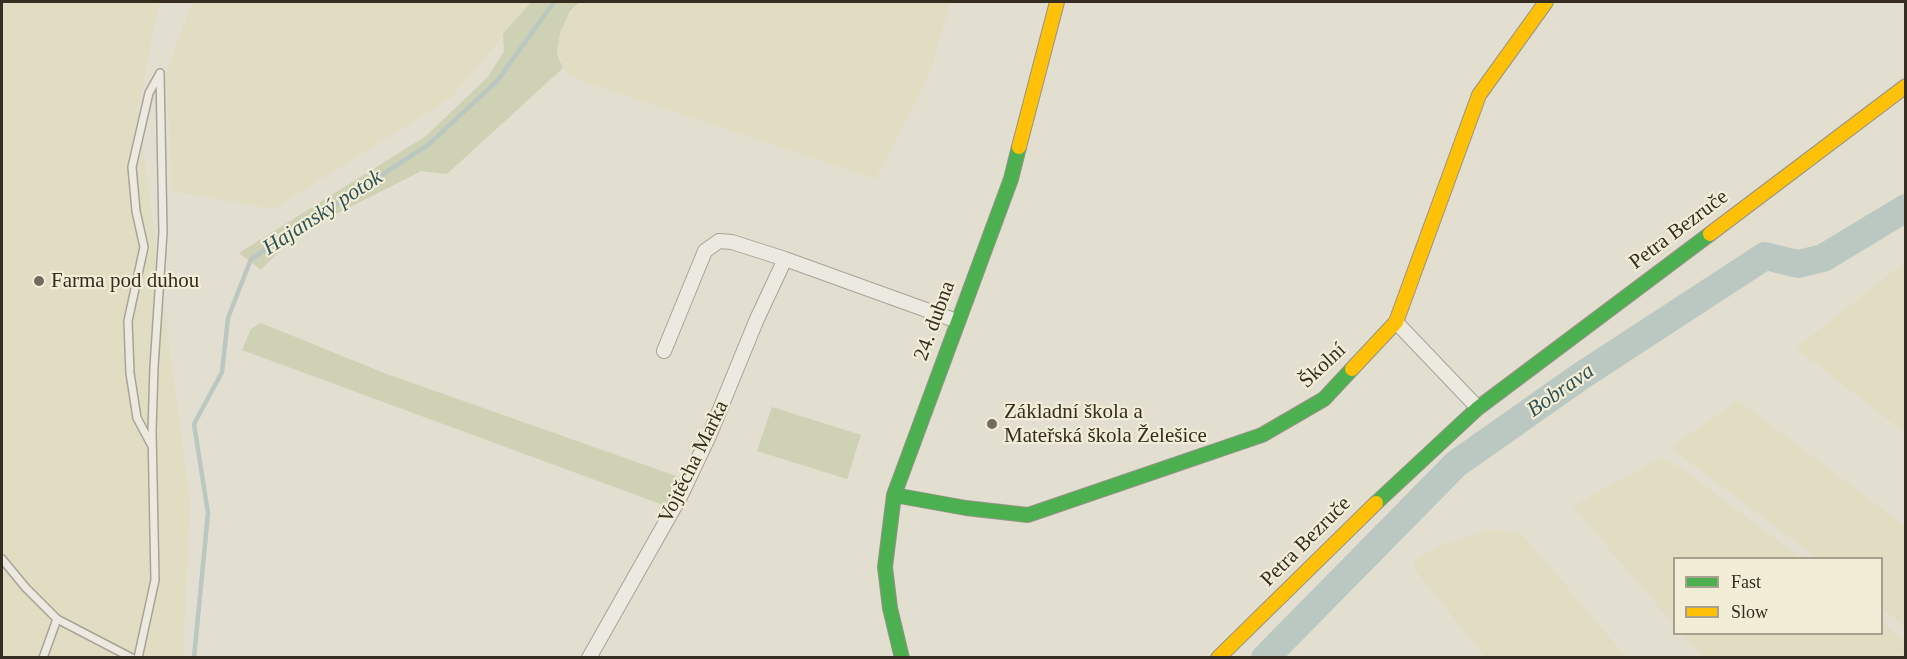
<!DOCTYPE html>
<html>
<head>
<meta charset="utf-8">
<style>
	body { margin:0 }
	#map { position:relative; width:1907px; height:659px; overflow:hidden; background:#e2ded0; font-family:Georgia,serif }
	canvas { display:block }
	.frame { position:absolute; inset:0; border:3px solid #362d21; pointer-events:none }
	.legend { position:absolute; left:1673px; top:557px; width:210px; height:78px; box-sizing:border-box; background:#f2edd7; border:2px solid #a7a08e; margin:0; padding:8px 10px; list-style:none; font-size:18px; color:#362d21 }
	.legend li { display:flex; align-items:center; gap:12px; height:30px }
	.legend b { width:30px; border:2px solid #a7a08e }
</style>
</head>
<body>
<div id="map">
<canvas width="1907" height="659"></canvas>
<div class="frame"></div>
<ul class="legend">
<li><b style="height:8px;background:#4caf50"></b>Fast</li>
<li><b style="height:8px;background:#ffc107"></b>Slow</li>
</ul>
</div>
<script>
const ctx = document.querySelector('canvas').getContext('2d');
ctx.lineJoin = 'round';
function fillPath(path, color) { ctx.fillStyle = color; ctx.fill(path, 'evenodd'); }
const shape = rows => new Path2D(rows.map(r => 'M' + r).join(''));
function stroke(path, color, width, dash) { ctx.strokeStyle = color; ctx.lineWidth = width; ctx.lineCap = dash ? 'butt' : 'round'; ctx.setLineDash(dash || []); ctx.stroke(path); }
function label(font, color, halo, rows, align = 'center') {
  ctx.font = font + ' Georgia,serif'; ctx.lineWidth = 4.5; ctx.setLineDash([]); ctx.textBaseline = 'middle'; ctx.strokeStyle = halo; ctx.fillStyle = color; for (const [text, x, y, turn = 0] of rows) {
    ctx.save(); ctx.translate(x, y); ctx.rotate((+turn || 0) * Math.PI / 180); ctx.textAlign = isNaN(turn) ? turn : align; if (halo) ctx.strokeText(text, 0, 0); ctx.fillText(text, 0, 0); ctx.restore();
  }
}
const farmland = shape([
	[2,2,159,2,139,104,135,112,138,111,190,502,183,657,2,657],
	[193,2,531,2,452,97,273,209,173,191,166,73],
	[580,2,950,2,933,62,920,94,875,179,581,81,569,75,563,68,557,46,563,24],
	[1905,262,1905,433,1796,348],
	[1738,400,1905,526,1905,627,1882,608,1882,558,1817,558,1675,451,1676,444],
	[1661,458,1684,470,1800,558,1674,558,1674,625,1573,506],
	[1494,529,1521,533,1626,657,1485,657,1413,567,1415,561,1439,546],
	[1882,623,1905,642,1905,652,1896,657,1702,657,1682,634,1882,634]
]);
const green = shape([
	[531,2,580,2,570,11,560,33,557,54,563,68,447,174,421,171,295,235,261,270,239,253,426,136,488,77,504,51,503,34],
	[261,323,384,373,676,476,666,506,242,350,251,329],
	[772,407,861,435,847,479,757,451]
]);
const stream = shape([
	[194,658,208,513,194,424,222,372,228,318,251,259,428,145,497,81,554,2]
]);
const river = shape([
	[1265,658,1456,464,1581,376,1765,256,1798,264,1823,258,1906,208]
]);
const lane = shape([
	[152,446,137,418,130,373,128,321,144,247,136,211,132,167,149,93,159,75],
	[2,559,26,588,57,619,132,658],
	[43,658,57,619],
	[138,658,155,580,152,431,154,367,163,232,160,73]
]);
const street = shape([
	[1396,322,1478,408],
	[664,351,705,251,719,241,732,242,785,259,957,321],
	[589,658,680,497,709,436,757,319,785,259]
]);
const fast = shape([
	[894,495,966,508,1028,515,1262,435,1324,399,1352,369],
	[1376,503,1478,408,1710,234],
	[902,658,890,608,885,567,894,495,1011,179,1019,147]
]);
const slow = shape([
	[1019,147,1057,2],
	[1710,234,1906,86],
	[1352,369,1396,322,1479,95,1546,2],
	[1218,658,1376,503]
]);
const markers = [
	[39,281,6,"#726b5e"],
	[992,424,6,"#726b5e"]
];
const streetNames = [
	["Petra Bezruče",1679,230,-37],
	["24. dubna",935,321,-70],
	["Školní",1323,366,-43],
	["Vojtěcha Marka",694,462,-64],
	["Petra Bezruče",1306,542,-45]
];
const poiNames = [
	["Farma pod duhou",51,281],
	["Základní škola a",1004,412],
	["Mateřská škola Želešice",1004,436]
];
const waterNames = [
	["Hajanský potok",323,213,-33],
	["Bobrava",1561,391,-35]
];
fillPath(farmland, '#e0ddc2');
fillPath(green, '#ced1b4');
stroke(stream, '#bac8c1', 4.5);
stroke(river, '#bac8c1', 28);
stroke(lane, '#a8a398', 10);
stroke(street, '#a8a398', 16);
stroke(fast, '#979388', 16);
stroke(slow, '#979388', 16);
stroke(lane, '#ebe9e0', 7);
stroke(street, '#ebe9e0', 14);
stroke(fast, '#4caf50', 14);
stroke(slow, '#ffc107', 14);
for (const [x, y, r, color] of markers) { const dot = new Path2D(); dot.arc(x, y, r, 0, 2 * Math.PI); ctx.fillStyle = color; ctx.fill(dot); stroke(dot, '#f2edd7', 2); }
label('21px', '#362d21', '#f2edd7', streetNames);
label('21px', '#362d21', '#f2edd7', poiNames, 'left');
label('italic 22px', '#325354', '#f2edd7', waterNames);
</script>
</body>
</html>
